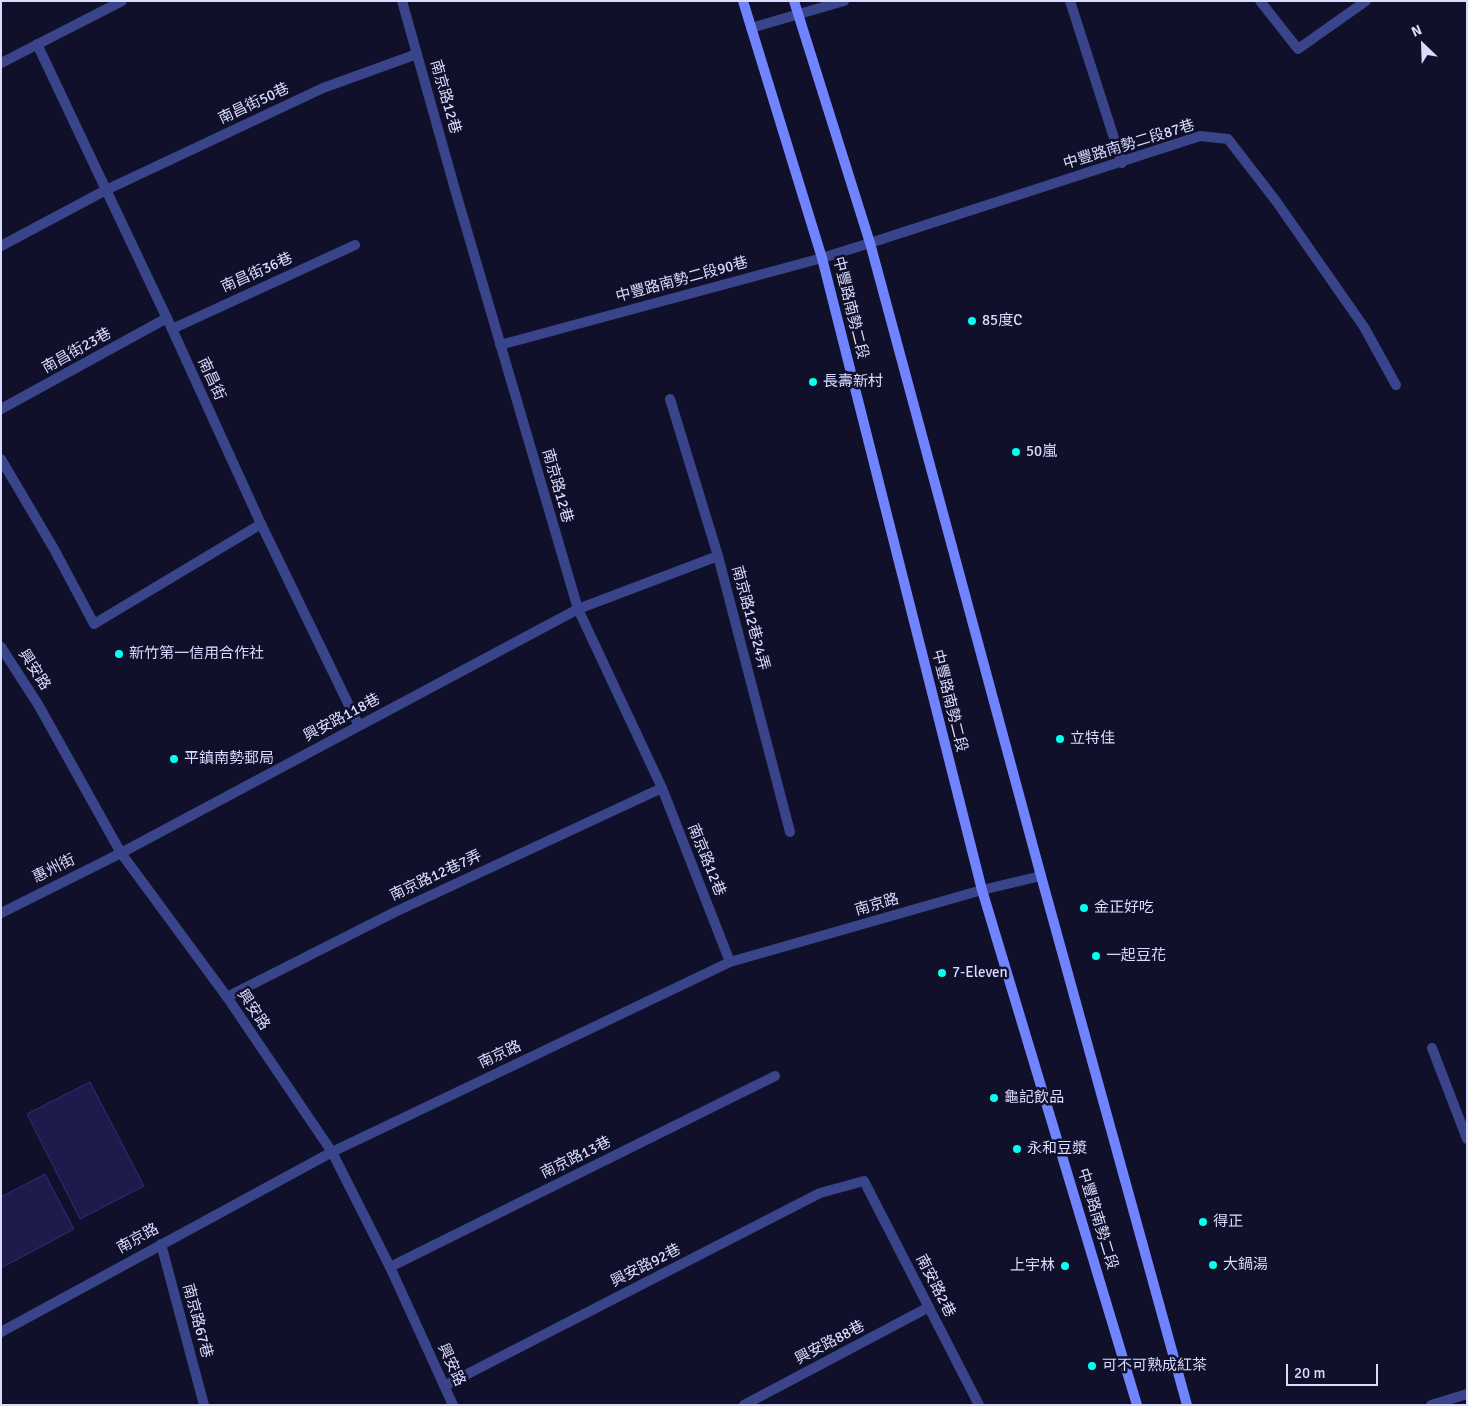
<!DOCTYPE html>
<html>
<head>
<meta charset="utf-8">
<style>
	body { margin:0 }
	#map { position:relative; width:1468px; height:1406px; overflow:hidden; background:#10102a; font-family:Signika,sans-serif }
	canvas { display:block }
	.frame { position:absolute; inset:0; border:2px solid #d9dbff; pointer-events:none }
	.north { position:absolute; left:1398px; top:20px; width:50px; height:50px; -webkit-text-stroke:4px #10102a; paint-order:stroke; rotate:336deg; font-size:14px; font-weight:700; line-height:20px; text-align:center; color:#d9dbff }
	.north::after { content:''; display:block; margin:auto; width:18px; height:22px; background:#d9dbff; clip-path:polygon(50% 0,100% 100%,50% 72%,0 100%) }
	.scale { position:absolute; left:1286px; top:1364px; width:92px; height:22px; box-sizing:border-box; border:2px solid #d9dbff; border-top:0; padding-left:6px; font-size:15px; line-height:18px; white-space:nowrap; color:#d9dbff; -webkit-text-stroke:4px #10102a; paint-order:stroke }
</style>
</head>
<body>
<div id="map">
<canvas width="1468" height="1406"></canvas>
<div class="frame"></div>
<div class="north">N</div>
<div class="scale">20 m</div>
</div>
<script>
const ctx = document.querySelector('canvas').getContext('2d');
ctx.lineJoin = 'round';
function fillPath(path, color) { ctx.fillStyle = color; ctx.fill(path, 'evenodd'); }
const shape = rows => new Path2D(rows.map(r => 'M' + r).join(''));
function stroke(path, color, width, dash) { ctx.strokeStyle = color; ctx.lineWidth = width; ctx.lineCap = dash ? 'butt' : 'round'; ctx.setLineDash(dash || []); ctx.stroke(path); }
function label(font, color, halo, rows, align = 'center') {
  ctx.font = font + ' Signika,"Noto Sans TC",sans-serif'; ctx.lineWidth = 5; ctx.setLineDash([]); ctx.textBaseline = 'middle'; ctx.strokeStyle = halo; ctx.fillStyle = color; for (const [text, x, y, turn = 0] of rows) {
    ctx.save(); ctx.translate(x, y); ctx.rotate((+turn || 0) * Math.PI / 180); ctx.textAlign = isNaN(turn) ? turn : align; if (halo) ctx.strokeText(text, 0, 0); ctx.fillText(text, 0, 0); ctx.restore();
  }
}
const building = shape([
	[90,1082,144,1186,80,1219,27,1114,90,1082],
	[45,1174,74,1229,1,1268,1,1197,45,1174]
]);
const lane = shape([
	[1,246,106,190,323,88,417,54],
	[172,329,355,245],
	[500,345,822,258,870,243],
	[670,399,718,556],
	[1,409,167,318],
	[578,609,718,556,790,832],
	[94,624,261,524],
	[1,913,121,853],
	[227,997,395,912,662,788],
	[161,1244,204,1405],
	[390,1267,775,1076],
	[444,1386,820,1193,864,1181,979,1405],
	[744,1405,929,1307]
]);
const street = shape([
	[402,1,456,193,578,609,662,788,730,962],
	[1070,1,1122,163],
	[1260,1,1298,49,1366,1],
	[751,28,844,1],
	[37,44,172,329,261,524,359,726],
	[1,63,122,1],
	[870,243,1200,136,1228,139,1276,201,1364,327,1396,385],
	[1,459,54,549,94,624],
	[1,647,39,706,121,853,227,997,332,1152,390,1267,453,1405],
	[121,853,578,609],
	[1432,1048,1467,1139],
	[1,1332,332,1152,730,962,982,890,1041,876],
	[1431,1405,1467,1394]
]);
const secondary = shape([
	[743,1,822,258,982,890,1137,1405],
	[794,1,870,243,1041,876,1187,1405]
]);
const markers = [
	[972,321,5,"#05fff0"],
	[813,382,5,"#05fff0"],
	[1016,452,5,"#05fff0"],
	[119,654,5,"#05fff0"],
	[1060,739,5,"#05fff0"],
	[174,759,5,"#05fff0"],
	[1084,908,5,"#05fff0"],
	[1096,956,5,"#05fff0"],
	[942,973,5,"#05fff0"],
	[994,1098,5,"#05fff0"],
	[1017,1149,5,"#05fff0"],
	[1203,1222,5,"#05fff0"],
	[1213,1265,5,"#05fff0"],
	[1065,1266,5,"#05fff0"],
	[1092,1366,5,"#05fff0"]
];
const streetNames = [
	["南京路12巷",445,97,74],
	["南昌街50巷",254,104,-25],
	["中豐路南勢二段87巷",1129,145,-17],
	["南昌街36巷",257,273,-24],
	["中豐路南勢二段90巷",682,280,-15],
	["中豐路南勢二段",850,308,76],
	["南昌街23巷",77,351,-29],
	["南昌街",211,379,65],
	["南京路12巷",557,486,74],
	["南京路12巷24弄",750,618,75],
	["興安路",34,670,57],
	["中豐路南勢二段",949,701,76],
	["興安路118巷",342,718,-28],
	["南京路12巷",706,860,68],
	["惠州街",54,869,-26],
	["南京路12巷7弄",436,876,-25],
	["南京路",877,905,-16],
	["興安路",253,1010,56],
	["南京路",500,1055,-25],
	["南京路13巷",576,1158,-26],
	["中豐路南勢二段",1097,1219,73],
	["南京路",138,1239,-29],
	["興安路92巷",646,1266,-27],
	["南安路2巷",935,1286,63],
	["南京路67巷",197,1321,75],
	["興安路88巷",830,1343,-28],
	["興安路",451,1365,65]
];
const poiNames = [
	["85度C",982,321],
	["長壽新村",823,382],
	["50嵐",1026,452],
	["新竹第一信用合作社",129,654],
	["立特佳",1070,739],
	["平鎮南勢郵局",184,759],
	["金正好吃",1094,908],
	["一起豆花",1106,956],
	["7-Eleven",952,973],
	["龜記飲品",1004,1098],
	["永和豆漿",1027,1149],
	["得正",1213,1222],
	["大鍋湯",1223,1265],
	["上宇林",1055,1266,"right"],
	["可不可熟成紅茶",1102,1366]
];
fillPath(building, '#1d1b4c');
stroke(building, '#302d78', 1);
stroke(lane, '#3a448a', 10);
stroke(street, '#3a448a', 10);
stroke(secondary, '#7084ff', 10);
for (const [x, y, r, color] of markers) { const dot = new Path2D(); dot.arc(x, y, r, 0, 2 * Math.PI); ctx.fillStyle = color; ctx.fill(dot); stroke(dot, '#10102a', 2); }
label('15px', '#d9dbff', '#10102a', streetNames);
label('15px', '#d9dbff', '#10102a', poiNames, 'left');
</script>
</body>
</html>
